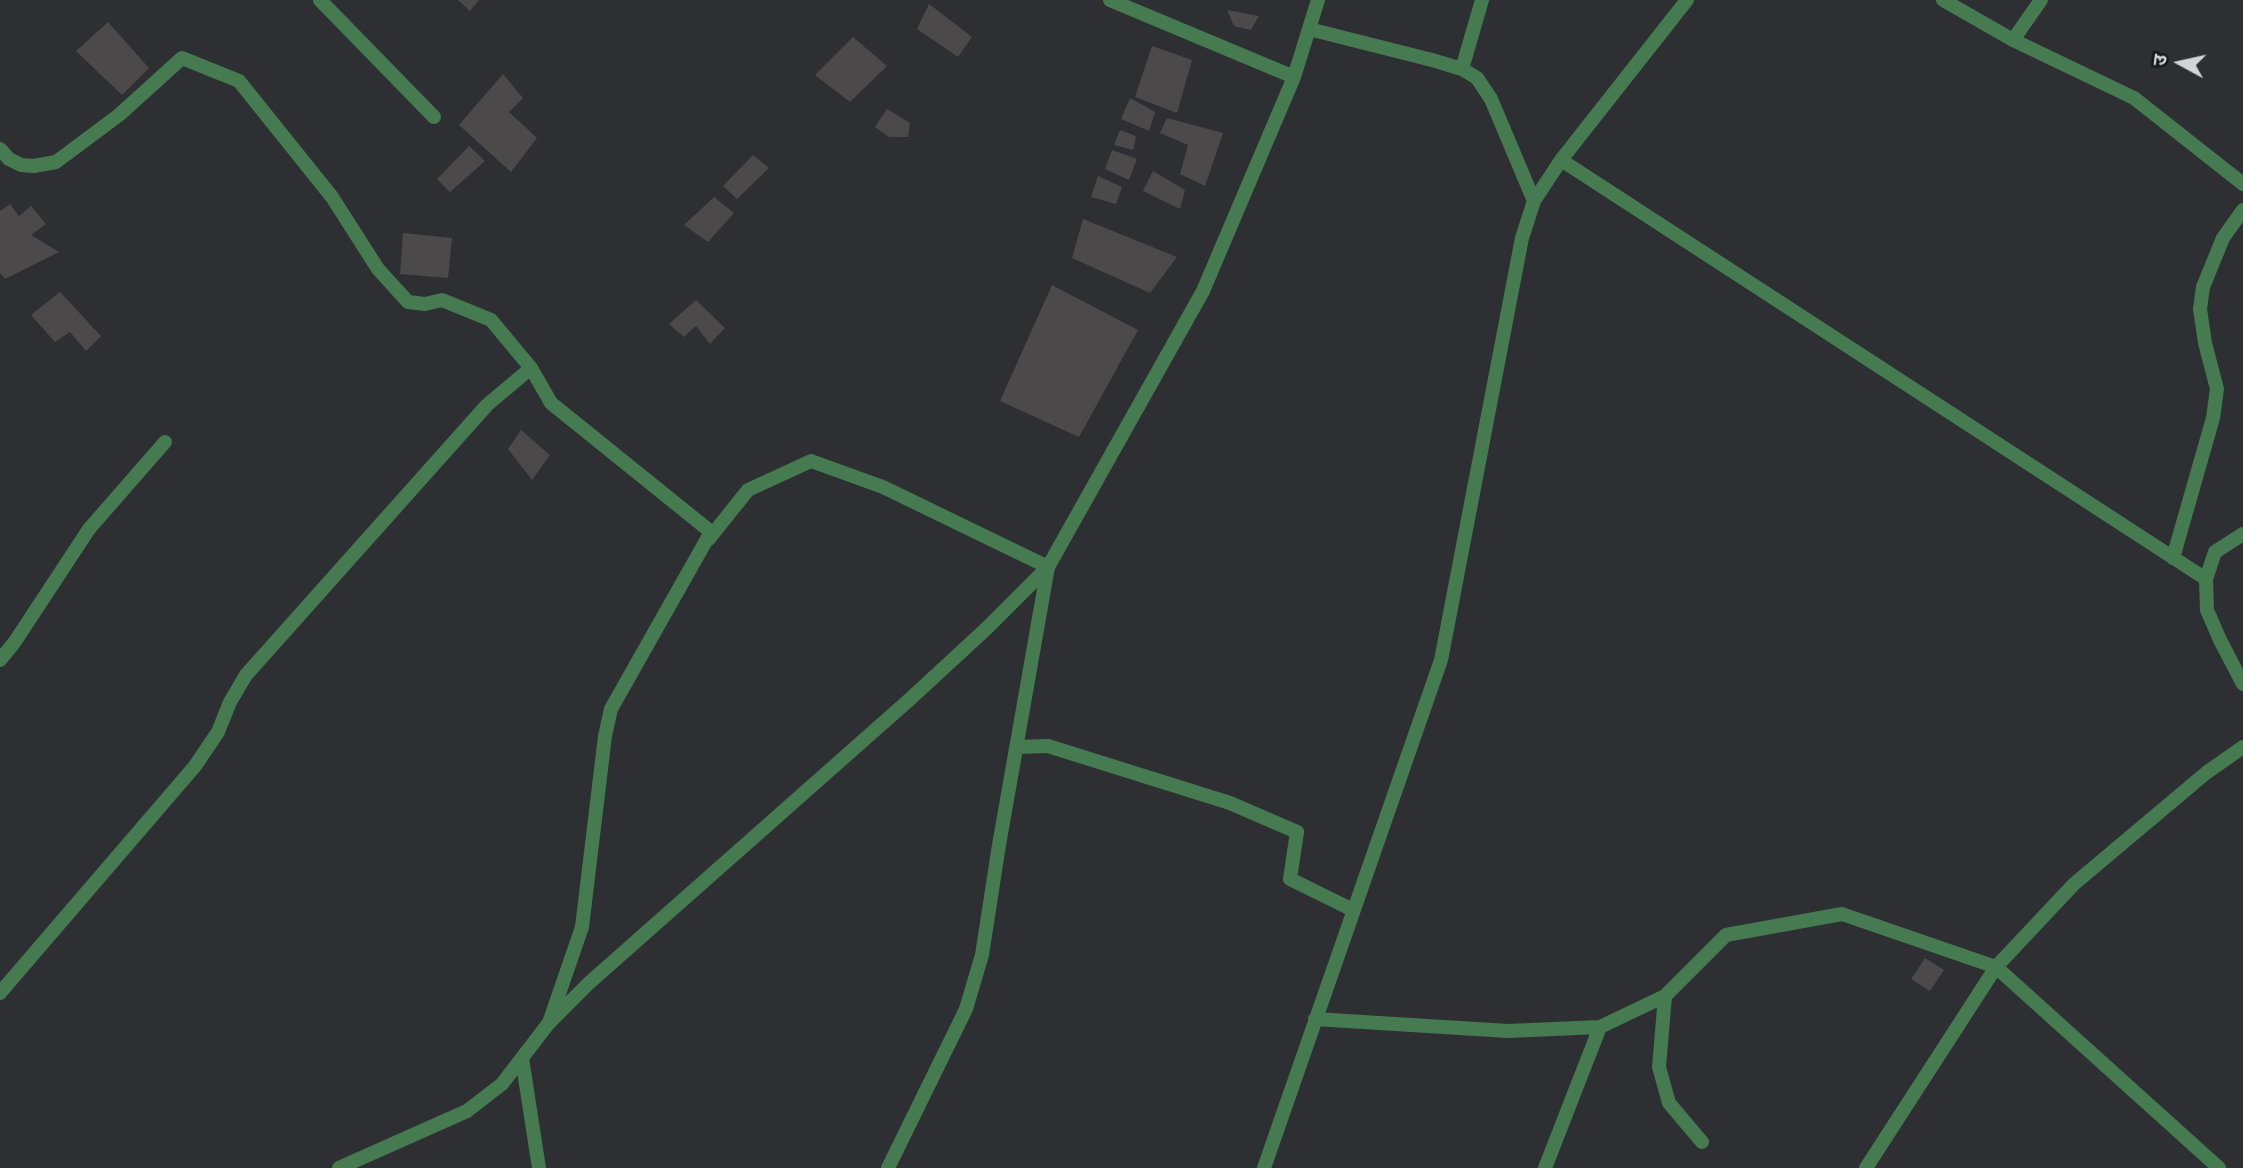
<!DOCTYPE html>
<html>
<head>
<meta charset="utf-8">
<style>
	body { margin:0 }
	#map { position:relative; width:2243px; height:1168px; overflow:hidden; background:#2e2f32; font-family:Barlow,"Noto Sans Devanagari",sans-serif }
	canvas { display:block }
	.north { position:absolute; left:2145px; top:28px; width:70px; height:70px; -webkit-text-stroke:5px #171718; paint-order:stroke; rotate:278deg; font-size:19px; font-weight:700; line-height:28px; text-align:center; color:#d3d4d6 }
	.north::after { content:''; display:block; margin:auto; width:24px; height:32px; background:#d3d4d6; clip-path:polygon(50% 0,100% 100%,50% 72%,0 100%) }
</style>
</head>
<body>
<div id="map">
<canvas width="2243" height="1168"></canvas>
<div class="north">उ</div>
</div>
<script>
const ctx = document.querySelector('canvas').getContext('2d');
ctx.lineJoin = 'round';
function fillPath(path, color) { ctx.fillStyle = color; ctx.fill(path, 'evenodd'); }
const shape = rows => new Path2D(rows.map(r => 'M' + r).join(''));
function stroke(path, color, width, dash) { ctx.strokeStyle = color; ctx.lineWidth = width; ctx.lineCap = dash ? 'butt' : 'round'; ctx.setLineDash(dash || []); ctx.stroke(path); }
const building = shape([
	[458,0,479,0,470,11],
	[929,4,972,37,958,57,917,29],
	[1227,10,1259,16,1251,30,1234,26],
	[108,22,149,68,122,95,76,51],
	[853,37,887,66,850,102,815,75],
	[1152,46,1192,60,1177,113,1135,97],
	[503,74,523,98,509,112,537,138,511,172,459,125],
	[1130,98,1155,112,1149,131,1121,119],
	[887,109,910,123,908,137,889,137,875,127],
	[1167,118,1223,133,1205,186,1180,174,1188,145,1160,133],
	[1120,130,1136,136,1133,150,1114,145],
	[469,146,485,161,450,192,437,179],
	[1112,150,1137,159,1129,180,1105,169],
	[753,155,769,168,737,199,723,186],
	[1153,171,1185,190,1180,209,1143,191],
	[1098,176,1122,187,1116,204,1091,197],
	[714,197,734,213,708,242,684,225],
	[10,204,19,216,31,206,46,224,31,235,59,252,5,279,0,273,0,211],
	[1083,219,1177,257,1150,293,1072,258],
	[403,233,452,238,448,278,400,274],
	[1052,285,1138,330,1079,437,1000,401],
	[60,292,101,336,86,351,70,332,55,342,31,315],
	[696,300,725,328,710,344,696,326,684,337,669,324],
	[521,430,550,455,532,480,508,449],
	[1925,958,1944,970,1930,991,1911,979]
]);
const minor = shape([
	[320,0,434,117],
	[1110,0,1294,77],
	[1943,0,2013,40,2134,98,2243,184],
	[1309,29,1432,60,1462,69,1477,78,1491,99,1534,201],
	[2013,40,2041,0],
	[1462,69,1482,0],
	[0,149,9,159,21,165,34,166,56,162,119,115,182,58,239,81,332,197,378,269,408,302,425,304,442,300,491,320,531,368,551,403,711,532,611,709,605,736,582,927,550,1020],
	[1561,160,2206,579],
	[2243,534,2215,552,2206,579,2207,610,2220,640,2243,684],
	[708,540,748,490,811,461,883,487,1048,567,999,845,982,955,966,1009,888,1168],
	[2173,558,2213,418,2217,389,2205,343,2200,309,2203,287,2223,238,2243,210],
	[0,660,14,643,89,529,165,442],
	[1016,747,1048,746,1230,803,1297,832,1290,879,1353,910],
	[0,993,195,766,218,732,230,702,246,675,487,405,531,368],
	[1665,996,1659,1067,1669,1103,1702,1142],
	[1315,1019,1508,1031,1600,1027,1665,996,1726,935,1842,914,1996,967,2219,1168],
	[522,1058,539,1168],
	[339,1168,467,1111,502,1084,548,1024,589,983,909,700,987,628,1048,567,1203,291,1294,77,1318,0],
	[1264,1168,1441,660,1522,238,1534,201,1561,160,1687,0],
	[1545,1168,1600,1027],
	[1866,1168,1996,967,2074,884,2206,773,2243,747]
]);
fillPath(building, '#4c494b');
stroke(minor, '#467a51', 14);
</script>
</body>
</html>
